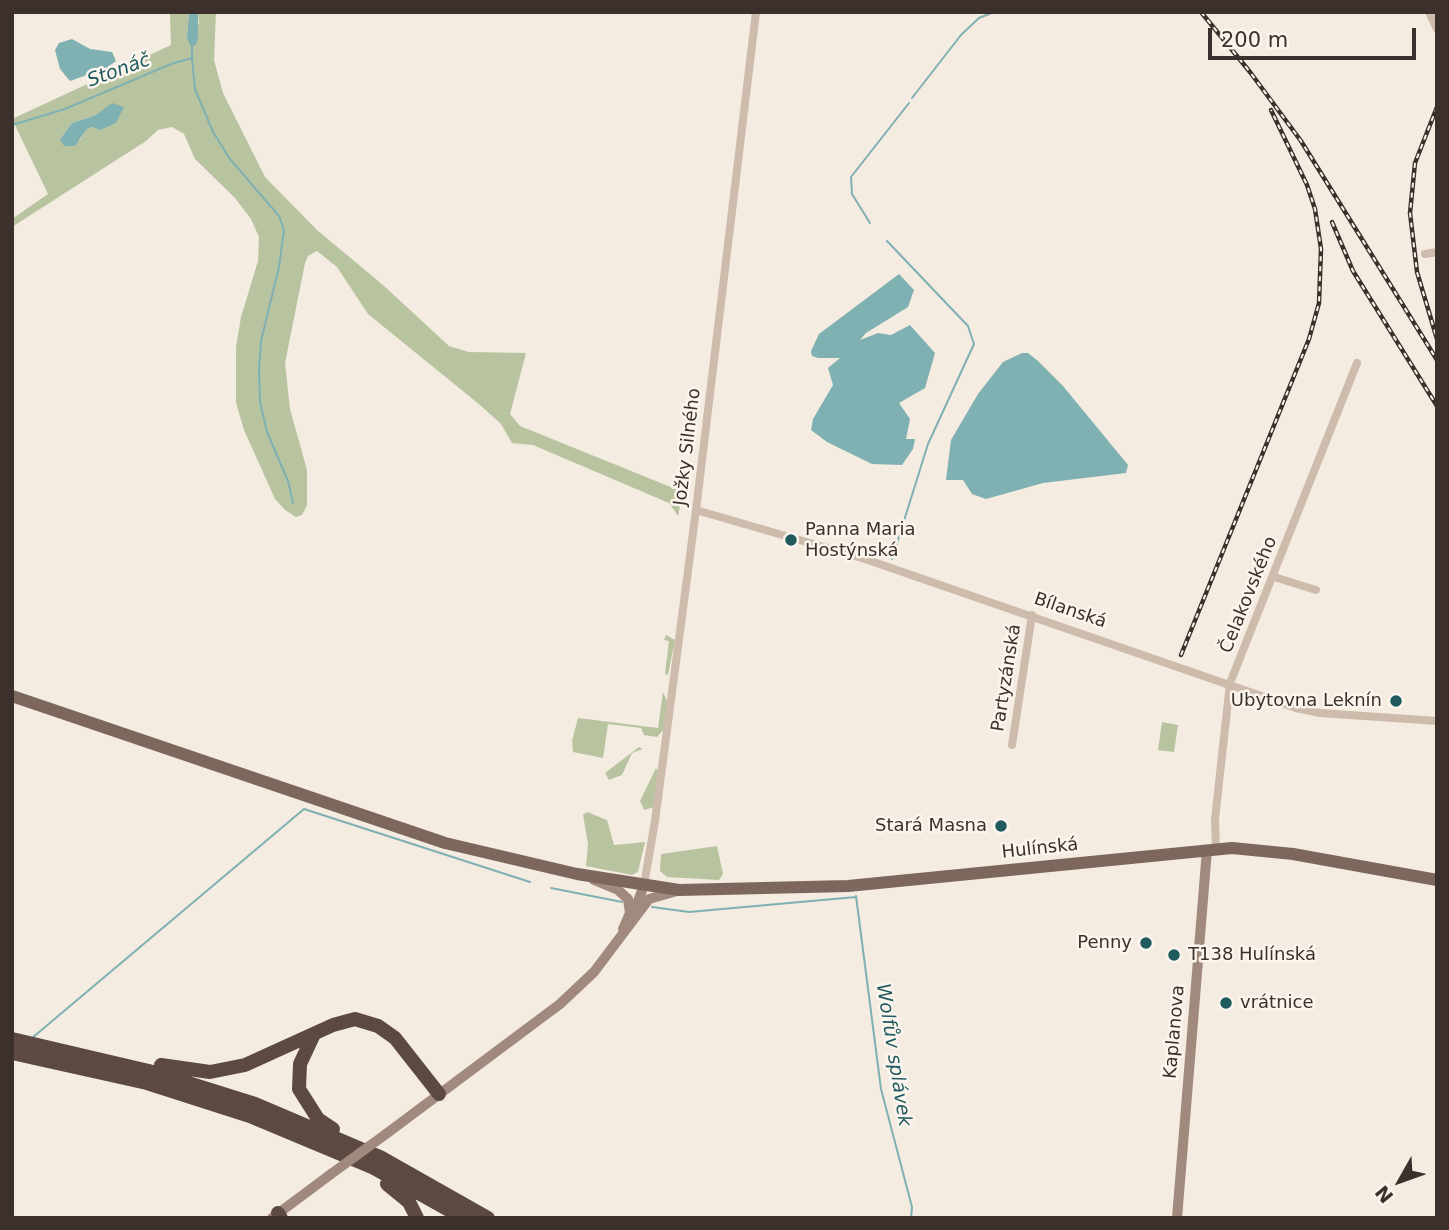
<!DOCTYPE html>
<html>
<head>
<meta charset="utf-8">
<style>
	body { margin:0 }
	#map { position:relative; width:1449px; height:1230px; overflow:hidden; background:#f4ebe1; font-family:"DejaVu Sans",sans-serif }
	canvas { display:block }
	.frame { position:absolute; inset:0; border:14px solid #3b302b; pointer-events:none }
	.north { position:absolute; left:1365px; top:1146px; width:70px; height:70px; -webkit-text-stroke:5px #fbf5ee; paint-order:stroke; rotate:230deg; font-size:19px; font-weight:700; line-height:28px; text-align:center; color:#3b302b }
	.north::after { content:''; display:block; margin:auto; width:24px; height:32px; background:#3b302b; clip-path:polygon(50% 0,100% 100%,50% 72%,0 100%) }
	.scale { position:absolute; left:1208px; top:28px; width:208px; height:32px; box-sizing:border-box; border:4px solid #3b302b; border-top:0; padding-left:9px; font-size:21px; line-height:24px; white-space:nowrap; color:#3b302b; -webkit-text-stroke:5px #fbf5ee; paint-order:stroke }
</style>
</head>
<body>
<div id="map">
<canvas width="1449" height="1230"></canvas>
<div class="frame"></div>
<div class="north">N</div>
<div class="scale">200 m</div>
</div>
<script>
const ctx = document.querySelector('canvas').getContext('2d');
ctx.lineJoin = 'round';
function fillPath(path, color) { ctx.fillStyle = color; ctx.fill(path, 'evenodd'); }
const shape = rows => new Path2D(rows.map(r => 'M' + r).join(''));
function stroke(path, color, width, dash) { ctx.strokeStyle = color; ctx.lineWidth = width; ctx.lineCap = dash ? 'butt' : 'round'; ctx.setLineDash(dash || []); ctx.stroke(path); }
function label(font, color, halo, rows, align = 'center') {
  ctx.font = font + ' "DejaVu Sans",sans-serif'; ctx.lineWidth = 5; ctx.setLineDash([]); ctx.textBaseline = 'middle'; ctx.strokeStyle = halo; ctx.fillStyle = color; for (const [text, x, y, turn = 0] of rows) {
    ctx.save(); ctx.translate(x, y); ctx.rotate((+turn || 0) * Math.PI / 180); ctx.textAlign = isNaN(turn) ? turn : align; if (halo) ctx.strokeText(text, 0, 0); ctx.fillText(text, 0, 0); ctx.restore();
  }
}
const green = shape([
	[170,12,189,12,187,38,199,24,198,12,216,12,214,60,223,93,265,177,317,230,383,285,449,346,469,352,526,353,510,414,520,426,683,492,678,516,669,503,533,445,512,443,501,424,480,405,368,314,337,267,317,251,308,256,305,263,285,363,290,409,307,470,307,505,302,515,296,517,285,510,275,499,244,430,236,403,236,347,241,317,258,261,259,237,251,219,235,198,195,159,184,134,172,127,158,130,146,141,12,227,12,219,48,194,12,119,171,45],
	[96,115,93,127,87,129,79,141,60,139,72,123],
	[666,635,675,640,668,675,665,674,669,641,664,640],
	[663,692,667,701,664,729,657,737,644,735,641,728,608,724,603,758,573,752,572,741,578,718,658,728],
	[1162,722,1178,725,1174,752,1158,750],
	[639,747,643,749,632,753,622,775,609,780,605,773],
	[656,768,658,771,654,807,644,810,640,801],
	[587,812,607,820,614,845,645,842,638,872,632,875,586,866,588,844,583,815],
	[717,846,723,874,719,880,667,877,660,871,661,854]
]);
const water = shape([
	[189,12,198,12,198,39,195,46,190,45,187,38],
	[72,39,90,49,112,52,116,61,106,68,70,81,60,69,55,50,59,43],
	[112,103,124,107,116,123,100,130,93,127,87,129,75,146,64,146,60,139,72,123,96,115],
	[899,274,914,290,908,307,866,333,860,340,878,333,891,335,910,325,935,353,925,388,899,403,910,419,906,439,915,439,913,449,902,465,872,464,827,442,811,430,813,419,833,385,828,368,840,358,818,358,812,356,811,351,819,334],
	[1022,353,1028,353,1038,361,1063,386,1128,465,1126,473,1043,483,986,499,972,494,963,480,946,480,951,440,978,394,1003,362]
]);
const stream = shape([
	[192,58,195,89,213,132,230,159,279,216,284,230,279,267,261,341,259,368,260,402,267,432,288,481,293,503],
	[912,98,961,35,979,18,994,12],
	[12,125,65,109,171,64,192,58,192,45],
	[870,223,852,194,851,177,909,103],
	[887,241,968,326,974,344,928,444,892,559],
	[551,888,622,902],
	[856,896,881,1089,912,1207,911,1218],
	[652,907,689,912,856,897],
	[32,1038,304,809,530,882]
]);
const street = shape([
	[1429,12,1437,29],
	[1425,254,1437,252],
	[696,510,865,559,1296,708,1320,713,1437,721],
	[1274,577,1316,590],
	[1012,745,1032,615],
	[1216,849,1215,819,1230,683,1357,363],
	[644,885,655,821,696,510,756,12]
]);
const secondary = shape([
	[594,880,618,890,628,899,630,913,623,929],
	[634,912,644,885],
	[386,1134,560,1004,594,972,649,899,677,891],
	[272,1218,331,1174],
	[1177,1218,1207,850]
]);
const primary = shape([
	[12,696,445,843,577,874,679,890,848,886,1232,848,1293,854,1437,880]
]);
const highway = shape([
	[314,1034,300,1064,299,1089,318,1119,333,1129],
	[12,1039,153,1072,255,1104,382,1158,488,1218],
	[12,1053,147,1083,250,1116,372,1167,463,1218],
	[161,1065,210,1072,245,1065,333,1025,355,1019,378,1026,395,1038,439,1094],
	[387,1184,409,1202,417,1218],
	[278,1213,281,1218]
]);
const rail = shape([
	[1201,12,1250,72,1301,141,1437,360],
	[1437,107,1415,163,1410,213,1417,272,1437,339],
	[1332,222,1353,271,1437,406],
	[1181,655,1309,339,1319,303,1321,249,1315,209,1307,185,1271,110]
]);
const secondaryBridge = shape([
	[331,1174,386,1134]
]);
const markers = [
	[791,540,7,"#1f5a5e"],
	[1396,701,7,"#1f5a5e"],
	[1001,826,7,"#1f5a5e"],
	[1146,943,7,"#1f5a5e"],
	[1174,955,7,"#1f5a5e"],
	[1226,1003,7,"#1f5a5e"]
];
const streetNames = [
	["Jožky Silného",688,447,-83],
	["Čelakovského",1249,595,-68],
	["Bílanská",1070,611,19],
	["Partyzánská",1007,678,-81],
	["Hulínská",1040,849,-6],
	["Kaplanova",1175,1032,-85]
];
const poiNames = [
	["Panna Maria",805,530],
	["Hostýnská",805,551],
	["Ubytovna Leknín",1382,701,"right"],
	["Stará Masna",987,826,"right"],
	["Penny",1132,943,"right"],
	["T138 Hulínská",1188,955],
	["vrátnice",1240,1003]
];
const waterNames = [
	["Stonáč",119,71,-20],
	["Wolfův splávek",893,1055,81]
];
fillPath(green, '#b8c4a0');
fillPath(water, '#7fb0b2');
stroke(stream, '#7fb0b2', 2);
stroke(street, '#cdbbac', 8);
stroke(secondary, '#a18a7d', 10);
stroke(primary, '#7d675c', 12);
stroke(highway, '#5c4a42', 14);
stroke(rail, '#3b302b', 4.5);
stroke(rail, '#fbf5ee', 2, [5]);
stroke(secondaryBridge, '#a18a7d', 10);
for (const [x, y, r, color] of markers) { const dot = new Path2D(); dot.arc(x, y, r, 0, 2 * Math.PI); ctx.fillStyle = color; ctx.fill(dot); stroke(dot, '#fbf5ee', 2.5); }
label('18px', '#3b302b', '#fbf5ee', streetNames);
label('18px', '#3b302b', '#fbf5ee', poiNames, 'left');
label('italic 19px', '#1f5a5e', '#fbf5ee', waterNames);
</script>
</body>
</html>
